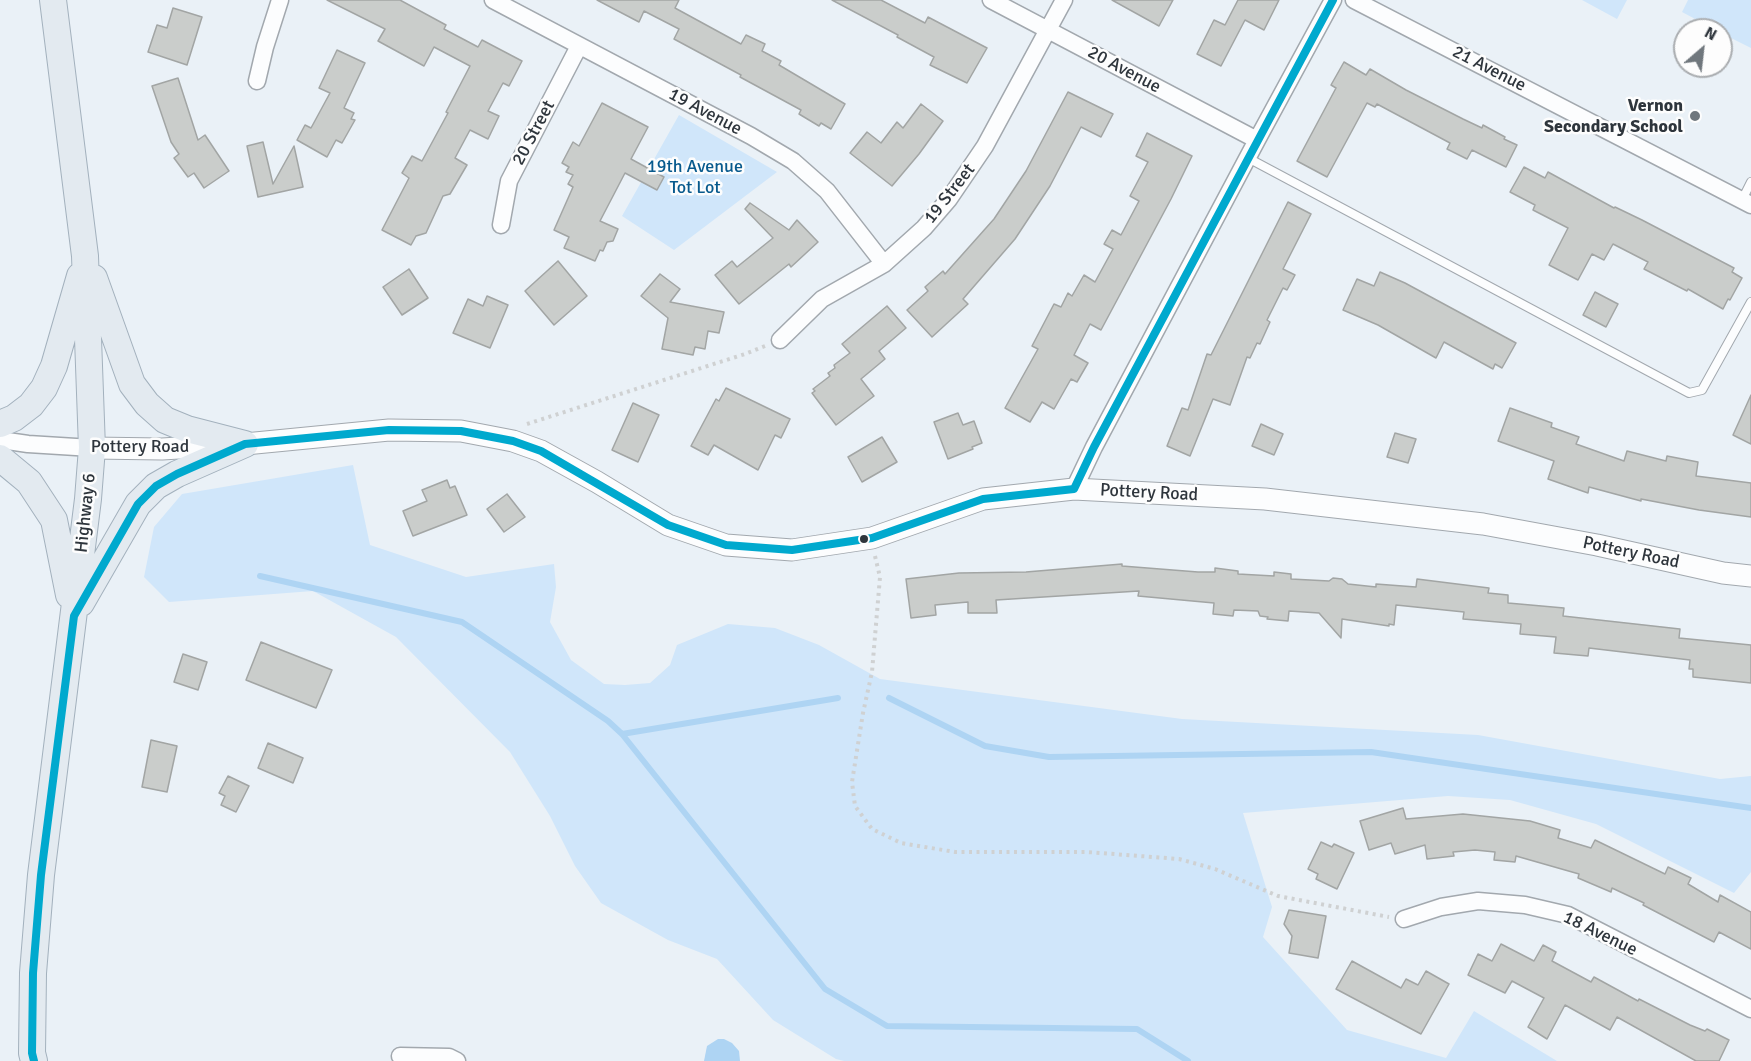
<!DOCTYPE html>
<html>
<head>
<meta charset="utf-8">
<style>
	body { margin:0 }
	#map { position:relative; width:1751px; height:1061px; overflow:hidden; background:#eaf1f7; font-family:Signika,sans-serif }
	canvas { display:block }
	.north { position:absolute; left:1673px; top:18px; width:60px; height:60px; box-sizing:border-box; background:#fdfdfd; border:2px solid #aaadb0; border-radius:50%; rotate:28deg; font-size:16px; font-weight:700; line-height:24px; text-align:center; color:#2e353c }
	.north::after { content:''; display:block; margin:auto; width:21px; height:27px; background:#70777d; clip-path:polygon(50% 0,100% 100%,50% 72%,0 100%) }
</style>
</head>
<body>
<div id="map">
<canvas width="1751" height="1061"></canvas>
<div class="north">N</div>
</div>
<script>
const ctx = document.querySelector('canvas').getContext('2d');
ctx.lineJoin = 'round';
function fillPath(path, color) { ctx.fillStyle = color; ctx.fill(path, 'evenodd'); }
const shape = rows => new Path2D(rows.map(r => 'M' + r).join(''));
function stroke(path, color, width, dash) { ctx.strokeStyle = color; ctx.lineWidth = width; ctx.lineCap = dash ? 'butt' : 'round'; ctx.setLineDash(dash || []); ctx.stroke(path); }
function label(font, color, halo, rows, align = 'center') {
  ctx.font = font + ' Signika,sans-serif'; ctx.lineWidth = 5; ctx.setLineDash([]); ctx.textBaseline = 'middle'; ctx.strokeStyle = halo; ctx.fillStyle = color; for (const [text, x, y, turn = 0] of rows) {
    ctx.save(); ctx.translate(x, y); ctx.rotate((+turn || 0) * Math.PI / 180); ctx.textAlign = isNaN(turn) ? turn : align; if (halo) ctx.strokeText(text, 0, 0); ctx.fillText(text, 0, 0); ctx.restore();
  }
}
const green = shape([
	[1582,0,1627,0,1617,19],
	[1688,0,1751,0,1751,48,1721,33,1721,30,1716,30,1682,12],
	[679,115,777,172,674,250,622,216],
	[353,465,370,545,466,577,554,564,556,587,550,622,571,660,604,684,625,685,650,683,670,665,677,645,728,624,775,628,819,645,880,679,1182,719,1478,735,1720,779,1751,776,1751,872,1734,893,1596,824,1510,800,1448,796,1243,813,1272,907,1263,937,1347,1030,1446,1058,1474,1011,1557,1061,844,1061,836,1059,773,1020,717,959,668,940,601,903,575,866,550,816,510,752,396,637,313,591,169,602,144,577,154,527,182,494]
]);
const water = shape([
	[718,1039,724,1039,732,1043,739,1051,740,1061,704,1061,707,1046]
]);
const stream = shape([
	[260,576,462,622,608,721,622,734,825,989,887,1026,1137,1029,1188,1061],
	[889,698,985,746,1049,757,1371,752,1751,808],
	[622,734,838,698]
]);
const building = shape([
	[327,0,400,0,446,25,444,29,478,47,482,40,522,61,509,86,503,83,488,111,499,116,488,139,470,130,455,158,467,165,450,194,443,196,426,233,416,236,411,245,382,230,409,178,402,173,412,156,422,161,448,113,446,112,470,66,434,47,424,66,378,41,385,29,327,0],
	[597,0,679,0,675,8,741,44,746,35,765,44,762,51,781,61,779,65,845,104,831,129,821,123,819,126,799,114,801,110,740,77,741,75,674,39,679,29,644,11,639,22,597,0],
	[832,0,881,0,925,23,928,17,987,48,967,83,930,65,934,57,897,37,898,35,832,0],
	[1112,0,1173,0,1159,26,1112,0],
	[1238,0,1279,0,1264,30,1245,20,1221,66,1197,54,1214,20,1225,25,1238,0],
	[173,8,202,17,187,65,148,52,157,25,167,28,173,8],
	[337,50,365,63,344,108,354,113,351,119,355,120,342,143,336,140,327,157,297,140,305,125,311,128,330,93,319,88,337,50],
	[1344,62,1366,75,1370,69,1406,90,1463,119,1482,128,1483,125,1505,137,1504,139,1517,145,1506,167,1472,150,1467,159,1447,149,1450,143,1377,104,1375,107,1367,103,1327,177,1297,161,1336,88,1331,85,1344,62],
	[178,78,198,140,205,135,229,171,204,188,194,173,188,177,174,158,179,154,171,142,152,86,178,78],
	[1068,92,1113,114,1101,137,1081,127,1050,186,1015,239,963,299,968,304,932,337,907,310,928,291,925,287,943,271,945,274,994,219,1026,171,1068,92],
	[602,103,648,127,631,159,664,177,657,190,625,173,600,221,618,229,613,241,607,242,603,251,600,250,595,261,564,248,569,237,554,230,573,187,568,184,573,175,566,172,569,167,562,163,573,142,579,146,602,103],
	[921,104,943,121,919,154,892,186,850,153,867,132,881,143,897,122,903,128,921,104],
	[1147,133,1192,156,1171,199,1101,330,1090,324,1074,355,1088,363,1077,382,1071,379,1054,409,1042,402,1030,422,1005,408,1038,349,1032,346,1054,304,1061,307,1068,293,1072,296,1084,275,1095,282,1113,249,1104,244,1112,230,1121,235,1139,201,1130,196,1148,162,1136,156,1147,133],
	[263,142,273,184,294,146,303,187,258,197,247,146,263,142],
	[1524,167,1545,178,1548,172,1614,208,1615,207,1642,220,1734,268,1732,272,1742,278,1730,300,1728,299,1723,309,1688,289,1687,291,1644,269,1648,262,1613,244,1604,260,1592,254,1578,280,1549,265,1568,228,1533,210,1535,205,1510,192,1524,167],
	[1288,202,1311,214,1283,269,1295,275,1287,290,1283,288,1267,320,1270,322,1260,344,1257,343,1250,358,1247,357,1230,405,1213,399,1190,456,1167,446,1182,408,1188,410,1207,354,1211,355,1288,202],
	[750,203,789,230,797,220,818,242,791,267,789,264,739,304,715,275,732,261,737,267,773,238,745,209,750,203],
	[558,261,587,296,554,325,525,291,558,261],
	[409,269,428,298,402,315,383,287,409,269],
	[1380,272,1405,283,1516,343,1502,368,1495,364,1493,369,1444,342,1436,358,1378,325,1343,310,1357,279,1374,286,1380,272],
	[660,274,680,289,670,302,724,312,719,333,708,331,705,349,695,347,693,355,662,349,668,318,641,296,660,274],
	[1595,292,1618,304,1606,327,1583,315,1595,292],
	[487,296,508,305,490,348,453,333,468,299,483,306,487,296],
	[887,306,906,328,879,351,885,359,861,379,874,396,836,425,812,393,815,391,813,389,830,376,828,373,835,368,834,365,850,353,842,344,887,306],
	[726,388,790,419,781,438,775,435,758,470,714,445,708,455,691,446,716,399,719,401,726,388],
	[1751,395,1751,444,1733,435,1751,395],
	[633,403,659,415,638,462,612,450,633,403],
	[1510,408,1552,423,1551,427,1579,437,1576,444,1624,461,1627,451,1666,461,1667,456,1698,462,1696,476,1751,483,1751,517,1699,510,1641,499,1641,501,1589,487,1588,493,1548,479,1554,461,1498,441,1510,408],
	[958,413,963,425,974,421,982,443,972,447,973,449,948,459,934,422,958,413],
	[1261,424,1283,434,1274,455,1252,446,1261,424],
	[1395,433,1416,439,1408,463,1387,457,1395,433],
	[882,437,897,462,862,482,848,457,882,437],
	[447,480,450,488,455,486,467,515,413,536,403,511,427,501,422,490,447,480],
	[507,494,525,517,504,532,487,509,507,494],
	[1122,564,1122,566,1198,572,1215,572,1215,568,1238,571,1238,574,1274,576,1274,572,1291,574,1291,579,1329,581,1333,578,1342,579,1348,584,1376,587,1376,584,1416,587,1417,579,1489,588,1488,593,1508,595,1508,603,1564,608,1563,616,1680,629,1679,638,1751,645,1751,683,1693,677,1693,669,1689,669,1690,660,1589,648,1588,656,1554,653,1556,637,1520,634,1521,624,1463,619,1464,612,1396,605,1394,625,1389,624,1389,626,1342,619,1341,638,1319,613,1289,611,1288,621,1267,619,1268,617,1260,616,1258,611,1234,610,1233,616,1213,614,1214,603,1138,596,1139,591,996,600,997,613,968,613,968,602,935,605,936,615,911,618,906,579,959,573,1026,572,1122,564],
	[261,642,332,670,316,708,246,680,261,642],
	[183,654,207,662,198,690,174,682,183,654],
	[151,740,177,746,167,792,142,787,151,740],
	[268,743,303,758,293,783,258,768,268,743],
	[228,776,249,786,236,812,221,805,225,796,219,793,228,776],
	[1403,808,1406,819,1463,814,1530,821,1560,830,1558,838,1591,848,1595,840,1665,874,1668,867,1691,878,1688,884,1718,902,1720,895,1751,912,1751,949,1719,932,1714,942,1643,905,1644,903,1612,888,1611,892,1578,878,1579,874,1516,856,1515,862,1494,860,1495,852,1475,850,1453,852,1454,856,1427,859,1425,845,1395,854,1391,843,1369,850,1360,821,1403,808],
	[1321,842,1332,847,1334,844,1354,853,1337,889,1316,879,1318,874,1308,869,1321,842],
	[1289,910,1326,916,1318,958,1289,953,1292,936,1284,924,1289,910],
	[1501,944,1534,961,1543,945,1556,952,1552,961,1591,982,1594,977,1638,1001,1639,999,1690,1025,1705,1031,1707,1029,1729,1040,1719,1061,1696,1061,1617,1017,1610,1030,1565,1005,1547,1039,1528,1027,1544,998,1512,981,1505,993,1468,975,1478,954,1492,961,1501,944],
	[1352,961,1401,988,1406,979,1418,985,1426,971,1449,984,1421,1034,1336,989,1352,961]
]);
const path = shape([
	[527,424,745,354,765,346],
	[875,556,880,577,872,672,863,713,852,782,855,806,872,829,901,843,955,852,1087,852,1179,859,1215,869,1278,896,1389,917]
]);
const service = shape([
	[1248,158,1689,393,1702,390,1751,302],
	[1742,200,1751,182]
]);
const minor = shape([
	[493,0,751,136,793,161,827,191,884,264],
	[991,0,1257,140],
	[1354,0,1751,205],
	[257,81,265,47,280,0],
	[501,225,509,181,579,46],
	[780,340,822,299,884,264,924,228,949,199,985,146,1064,0],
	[0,440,28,444,92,448],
	[1074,489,1094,447,1257,140,1333,0],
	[1404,919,1441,907,1478,901,1525,905,1568,915,1751,1009],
	[400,1056,449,1057,457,1061]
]);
const tertiary = shape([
	[92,448,162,449,245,444,389,430,461,431,513,441,541,451,597,482,668,525,726,545,792,550,872,538,983,499,1074,489,1265,499,1483,524,1597,545,1723,573,1751,576]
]);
const primary = shape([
	[94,278,132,384,147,404,165,420,187,429,245,444],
	[0,424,14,418,31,405,44,388,54,366,80,276],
	[0,458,29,482,54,520,69,595],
	[81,603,138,504,156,486,177,474,245,444],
	[34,1061,32,1053,33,973,41,875,88,499,92,448,85,256,53,0]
]);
const bus1 = shape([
	[34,1061,32,1053,33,973,41,875,74,616,138,504,156,486,177,474,245,444,389,430,461,431,513,441,541,451,668,525,726,545,792,550,872,538,983,499,1074,489,1094,447,1333,0]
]);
const markers = [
	[1695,116,6,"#70777d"],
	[864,539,5,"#2e353c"]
];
const streetNames = [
	["21 Avenue",1489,69,27],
	["20 Avenue",1124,70,28],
	["19 Avenue",705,112,28],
	["20 Street",534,133,-62],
	["19 Street",950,194,-52],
	["Pottery Road",140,447],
	["Pottery Road",1149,493,3],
	["Highway 6",86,513,-84],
	["Pottery Road",1631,553,12],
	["18 Avenue",1600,934,26]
];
const poiNames = [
	["Vernon",1683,106],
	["Secondary School",1683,127]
];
const parkNames = [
	["19th Avenue",695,167],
	["Tot Lot",695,188]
];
fillPath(green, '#d0e6fa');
fillPath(water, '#aed4f3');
stroke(stream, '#aed4f3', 6);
fillPath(building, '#cacdcb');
stroke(building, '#a2a5a4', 1.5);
stroke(service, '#a2a8ae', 10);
stroke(minor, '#a2a8ae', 19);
stroke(tertiary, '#a2a8ae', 23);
stroke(primary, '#a3b1bd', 28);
stroke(path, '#cfd1d2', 4, [3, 4.5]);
stroke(service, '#fcfdfe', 8);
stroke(minor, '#fcfdfe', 16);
stroke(tertiary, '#fcfdfe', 21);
stroke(primary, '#e3eaf0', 26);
stroke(bus1, '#00a9ce', 8);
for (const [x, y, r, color] of markers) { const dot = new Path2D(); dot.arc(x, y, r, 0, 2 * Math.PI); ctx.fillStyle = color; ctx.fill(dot); stroke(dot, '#fdfdfd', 2); }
label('18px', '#2e353c', '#fdfdfd', streetNames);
label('bold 18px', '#2e353c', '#fdfdfd', poiNames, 'right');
label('18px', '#085a8d', '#fdfdfd', parkNames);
</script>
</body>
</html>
